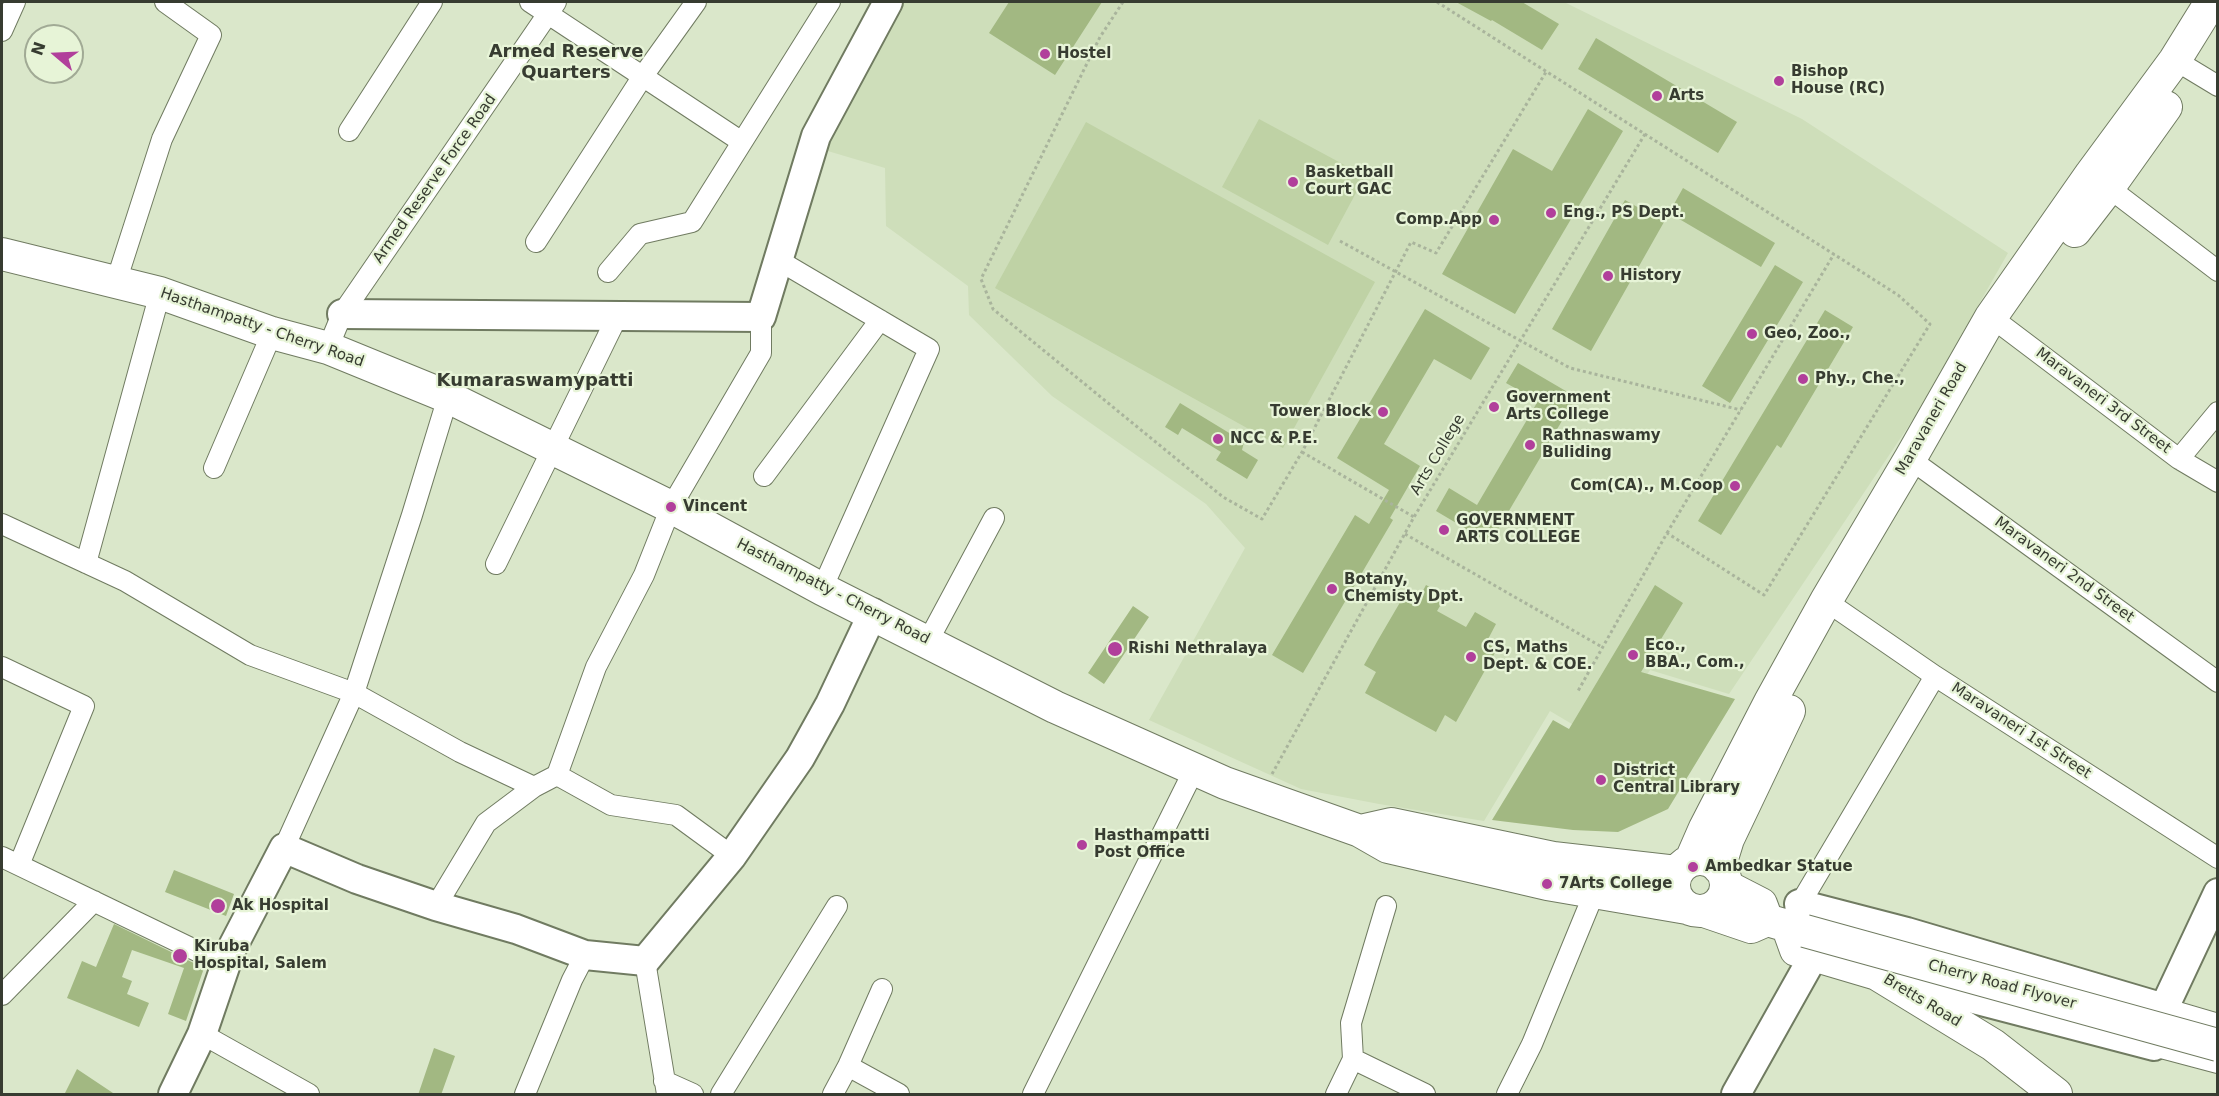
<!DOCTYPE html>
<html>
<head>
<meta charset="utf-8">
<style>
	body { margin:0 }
	#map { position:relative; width:2219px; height:1096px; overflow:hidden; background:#dae7ca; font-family:"DejaVu Sans",sans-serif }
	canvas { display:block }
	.frame { position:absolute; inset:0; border:3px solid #373c31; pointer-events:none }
	.north { position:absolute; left:24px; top:24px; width:60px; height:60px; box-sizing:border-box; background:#e7f4d7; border:2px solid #a1aa95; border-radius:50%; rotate:289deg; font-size:16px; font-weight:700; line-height:24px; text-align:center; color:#373c31 }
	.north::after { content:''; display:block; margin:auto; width:21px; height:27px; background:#b13f9b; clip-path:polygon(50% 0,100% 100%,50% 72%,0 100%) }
</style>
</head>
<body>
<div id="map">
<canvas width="2219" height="1096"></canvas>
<div class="frame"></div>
<div class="north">N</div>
</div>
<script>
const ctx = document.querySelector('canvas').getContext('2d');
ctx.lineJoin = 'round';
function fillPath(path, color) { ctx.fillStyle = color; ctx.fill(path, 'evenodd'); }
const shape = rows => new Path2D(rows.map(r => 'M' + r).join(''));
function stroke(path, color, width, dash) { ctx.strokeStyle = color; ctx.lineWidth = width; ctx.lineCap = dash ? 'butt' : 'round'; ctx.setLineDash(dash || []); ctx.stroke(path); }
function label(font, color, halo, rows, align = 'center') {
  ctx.font = font + ' "DejaVu Sans",sans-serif'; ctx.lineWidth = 4.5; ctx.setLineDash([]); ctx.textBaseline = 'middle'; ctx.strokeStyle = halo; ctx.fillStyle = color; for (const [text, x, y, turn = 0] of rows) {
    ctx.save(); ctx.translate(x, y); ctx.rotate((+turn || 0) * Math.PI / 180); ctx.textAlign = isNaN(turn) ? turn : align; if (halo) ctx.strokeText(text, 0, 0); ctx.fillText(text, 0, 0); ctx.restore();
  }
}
const built = shape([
	[900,2,1564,2,1802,119,2008,253,1914,418,1729,694,1650,670,1604,743,1550,711,1484,821,1379,804,1301,789,1149,720,1245,548,1206,504,1052,396,969,315,968,286,886,226,885,168,821,149]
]);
const green = shape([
	[1259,119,1365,176,1328,245,1222,187],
	[1086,122,1375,282,1283,448,995,288]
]);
const building = shape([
	[1009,2,1102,2,1055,75,989,33],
	[1456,2,1522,2,1559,24,1542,50,1492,20,1491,21],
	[1596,38,1737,122,1718,153,1578,69],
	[1588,109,1623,131,1515,314,1442,274,1513,149,1552,171],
	[1683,188,1775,243,1761,267,1669,213],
	[1625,200,1664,222,1591,351,1552,329],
	[1775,265,1803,282,1730,403,1702,386],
	[1425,309,1490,348,1471,380,1434,359,1384,444,1420,466,1390,518,1393,520,1303,673,1272,655,1355,515,1369,524,1389,490,1337,458],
	[1825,310,1853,327,1781,448,1777,445,1721,535,1698,521],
	[1518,363,1576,397,1490,543,1436,511,1449,488,1477,505,1538,401,1506,383],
	[1180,403,1244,442,1242,450,1258,460,1247,479,1216,460,1221,452,1182,428,1178,435,1165,427],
	[1426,585,1446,596,1437,611,1466,627,1475,612,1496,624,1486,643,1497,649,1456,722,1445,715,1436,732,1365,693,1376,672,1364,665,1378,640,1402,599,1415,606],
	[1655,585,1683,603,1641,672,1735,699,1668,809,1618,832,1573,830,1492,820,1553,720,1569,729],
	[1133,606,1149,617,1104,684,1088,673],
	[174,870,234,894,226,916,165,892],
	[114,924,204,968,186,1021,168,1014,184,968,132,950,122,977,132,981,127,994,149,1003,139,1027,67,998,82,961,96,967],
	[434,1048,455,1056,441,1095,418,1095],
	[77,1069,116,1095,64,1095]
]);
const path = shape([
	[1123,2,1100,37,981,279,993,309,1223,497,1262,519,1302,452,1411,242,1436,253,1546,72],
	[1437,2,1898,295,1930,324,1764,595,1667,533,1578,691],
	[1340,241,1570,368,1741,410],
	[1302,452,1414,517],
	[1667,533,1834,254],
	[1405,534,1602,647],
	[1272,774,1414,517,1645,134]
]);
const street = shape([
	[530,2,742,142],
	[2,31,15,2],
	[2175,60,2218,86],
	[349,131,432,2],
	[2100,181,2218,271],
	[536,242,643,76,696,2],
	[778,260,929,349,822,589],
	[608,272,640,234,692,222,830,2],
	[116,282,162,139,211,35,165,2],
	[1991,317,2179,459,2218,482],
	[328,348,342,314,556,2],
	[1910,459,2218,682],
	[2179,459,2218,412],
	[214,468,272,333],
	[764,476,880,320],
	[2,524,125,581,250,655,354,693,460,752,534,787,557,775,596,667,644,575,671,507,761,353,761,317],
	[86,563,160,293],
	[496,564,618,315],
	[1826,601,1935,676,2218,858],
	[928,641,994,518],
	[2,667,84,706,19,865],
	[557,775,611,805,676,815,732,856],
	[284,848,354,693,412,515,448,397],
	[2,857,226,965],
	[436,906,486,823,534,787],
	[1794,914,1935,676],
	[645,961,667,1094],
	[2,995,94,901],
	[2164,1008,2218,1024],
	[202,1034,309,1094],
	[2154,1046,2218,1063],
	[1353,1059,1351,1023,1386,906],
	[848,1066,882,989],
	[664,1081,693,1094],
	[525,1094,572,980,585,955],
	[721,1094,837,906],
	[833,1094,848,1066,899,1094],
	[1033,1094,1195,768],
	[1336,1094,1353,1059,1425,1094],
	[1507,1094,1532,1044,1595,891]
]);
const secondary = shape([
	[342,314,761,317,816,136,888,2],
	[1799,904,1907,932,2164,1008],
	[1893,978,2154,1046,2164,1008,2218,893],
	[173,1094,202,1034,230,952,284,848,357,879,436,906,516,929,585,955,645,961,732,856,800,758,830,704,873,613],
	[1736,1094,1813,957]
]);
const primary = shape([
	[2075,231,2109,187,2166,107],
	[2,254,160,293,272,333,328,348,448,397,671,507,822,589,1055,707,1225,783,1360,831,1388,847,1547,884,1687,908],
	[1360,831,1391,824,1553,858,1677,872],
	'1674 885a26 26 0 1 1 52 0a26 26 0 1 1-52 0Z',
	[1691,860,1705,828,1770,702,1826,601,1910,459,1991,317,2091,174,2175,60,2211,2],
	[1719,868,1728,839,1789,711],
	[1726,886,1761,904,1767,920],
	[1704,911,1751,927,1767,920,1805,931],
	[1787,925,1796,950,1877,974,1993,1045,2056,1094]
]);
const primaryBridge = shape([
	[1805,931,2218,1045]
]);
const markers = [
	[1045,54,6,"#b13f9b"],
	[1779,81,6,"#b13f9b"],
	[1657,96,6,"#b13f9b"],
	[1293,182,6,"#b13f9b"],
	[1551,213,6,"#b13f9b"],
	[1494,220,6,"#b13f9b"],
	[1608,276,6,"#b13f9b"],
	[1752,334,6,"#b13f9b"],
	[1803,379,6,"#b13f9b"],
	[1494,407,6,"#b13f9b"],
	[1383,412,6,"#b13f9b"],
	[1218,439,6,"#b13f9b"],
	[1530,445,6,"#b13f9b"],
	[1735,486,6,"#b13f9b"],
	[671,507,6,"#b13f9b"],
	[1444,530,6,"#b13f9b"],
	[1332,589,6,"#b13f9b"],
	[1115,649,8,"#b13f9b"],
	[1633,655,6,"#b13f9b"],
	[1471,657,6,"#b13f9b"],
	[1601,780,6,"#b13f9b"],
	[1082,845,6,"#b13f9b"],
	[1693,867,6,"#b13f9b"],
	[1547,884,6,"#b13f9b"],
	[218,906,8,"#b13f9b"],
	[180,956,8,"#b13f9b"]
];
const poiNames = [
	["Hostel",1057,54],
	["Bishop",1791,72],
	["House (RC)",1791,89],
	["Arts",1669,96],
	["Basketball",1305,173],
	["Court GAC",1305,190],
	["Eng., PS Dept.",1563,213],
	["Comp.App",1482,220,"right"],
	["History",1620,276],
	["Geo, Zoo.,",1764,334],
	["Phy., Che.,",1815,379],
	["Government",1506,398],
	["Arts College",1506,415],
	["Tower Block",1371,412,"right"],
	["Rathnaswamy",1542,436],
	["Buliding",1542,453],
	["NCC & P.E.",1230,439],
	["Com(CA)., M.Coop",1723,486,"right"],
	["Vincent",683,507],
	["GOVERNMENT",1456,521],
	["ARTS COLLEGE",1456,538],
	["Botany,",1344,580],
	["Chemisty Dpt.",1344,597],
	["Eco.,",1645,646],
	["BBA., Com.,",1645,663],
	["CS, Maths",1483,648],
	["Dept. & COE.",1483,665],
	["Rishi Nethralaya",1128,649],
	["District",1613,771],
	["Central Library",1613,788],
	["Hasthampatti",1094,836],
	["Post Office",1094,853],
	["Ambedkar Statue",1705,867],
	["7Arts College",1559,884],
	["Ak Hospital",232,906],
	["Kiruba",194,947],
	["Hospital, Salem",194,964]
];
const streetNames = [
	["Armed Reserve Force Road",435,179,-55],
	["Hasthampatty - Cherry Road",262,328,19],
	["Maravaneri 3rd Street",2103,401,37],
	["Maravaneri Road",1932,419,-60],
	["Arts College",1438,455,-59],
	["Maravaneri 2nd Street",2064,570,36],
	["Hasthampatty - Cherry Road",833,592,27],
	["Maravaneri 1st Street",2021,731,33],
	["Cherry Road Flyover",2002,985,15],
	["Bretts Road",1922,1001,31]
];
const quarterNames = [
	["Armed Reserve",566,52],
	["Quarters",566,73],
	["Kumaraswamypatti",535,381]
];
fillPath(built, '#cedeba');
fillPath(green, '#bfd2a5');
fillPath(building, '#a2b882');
stroke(street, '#707b61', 22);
stroke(secondary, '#707b61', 32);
stroke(primary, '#707b61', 34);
stroke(path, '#a9b49c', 3, [3, 3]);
stroke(street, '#fff', 20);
stroke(secondary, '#fff', 28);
stroke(primary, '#fff', 32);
stroke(primaryBridge, '#707b61', 34, []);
stroke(primaryBridge, '#fff', 32);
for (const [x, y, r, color] of markers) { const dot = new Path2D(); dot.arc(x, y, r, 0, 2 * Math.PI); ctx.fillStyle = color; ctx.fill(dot); stroke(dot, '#e7f4d7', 2); }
label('bold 15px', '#373c31', '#e7f4d7', poiNames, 'left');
label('15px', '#373c31', '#e7f4d7', streetNames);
label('bold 18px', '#373c31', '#e7f4d7', quarterNames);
</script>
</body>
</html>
